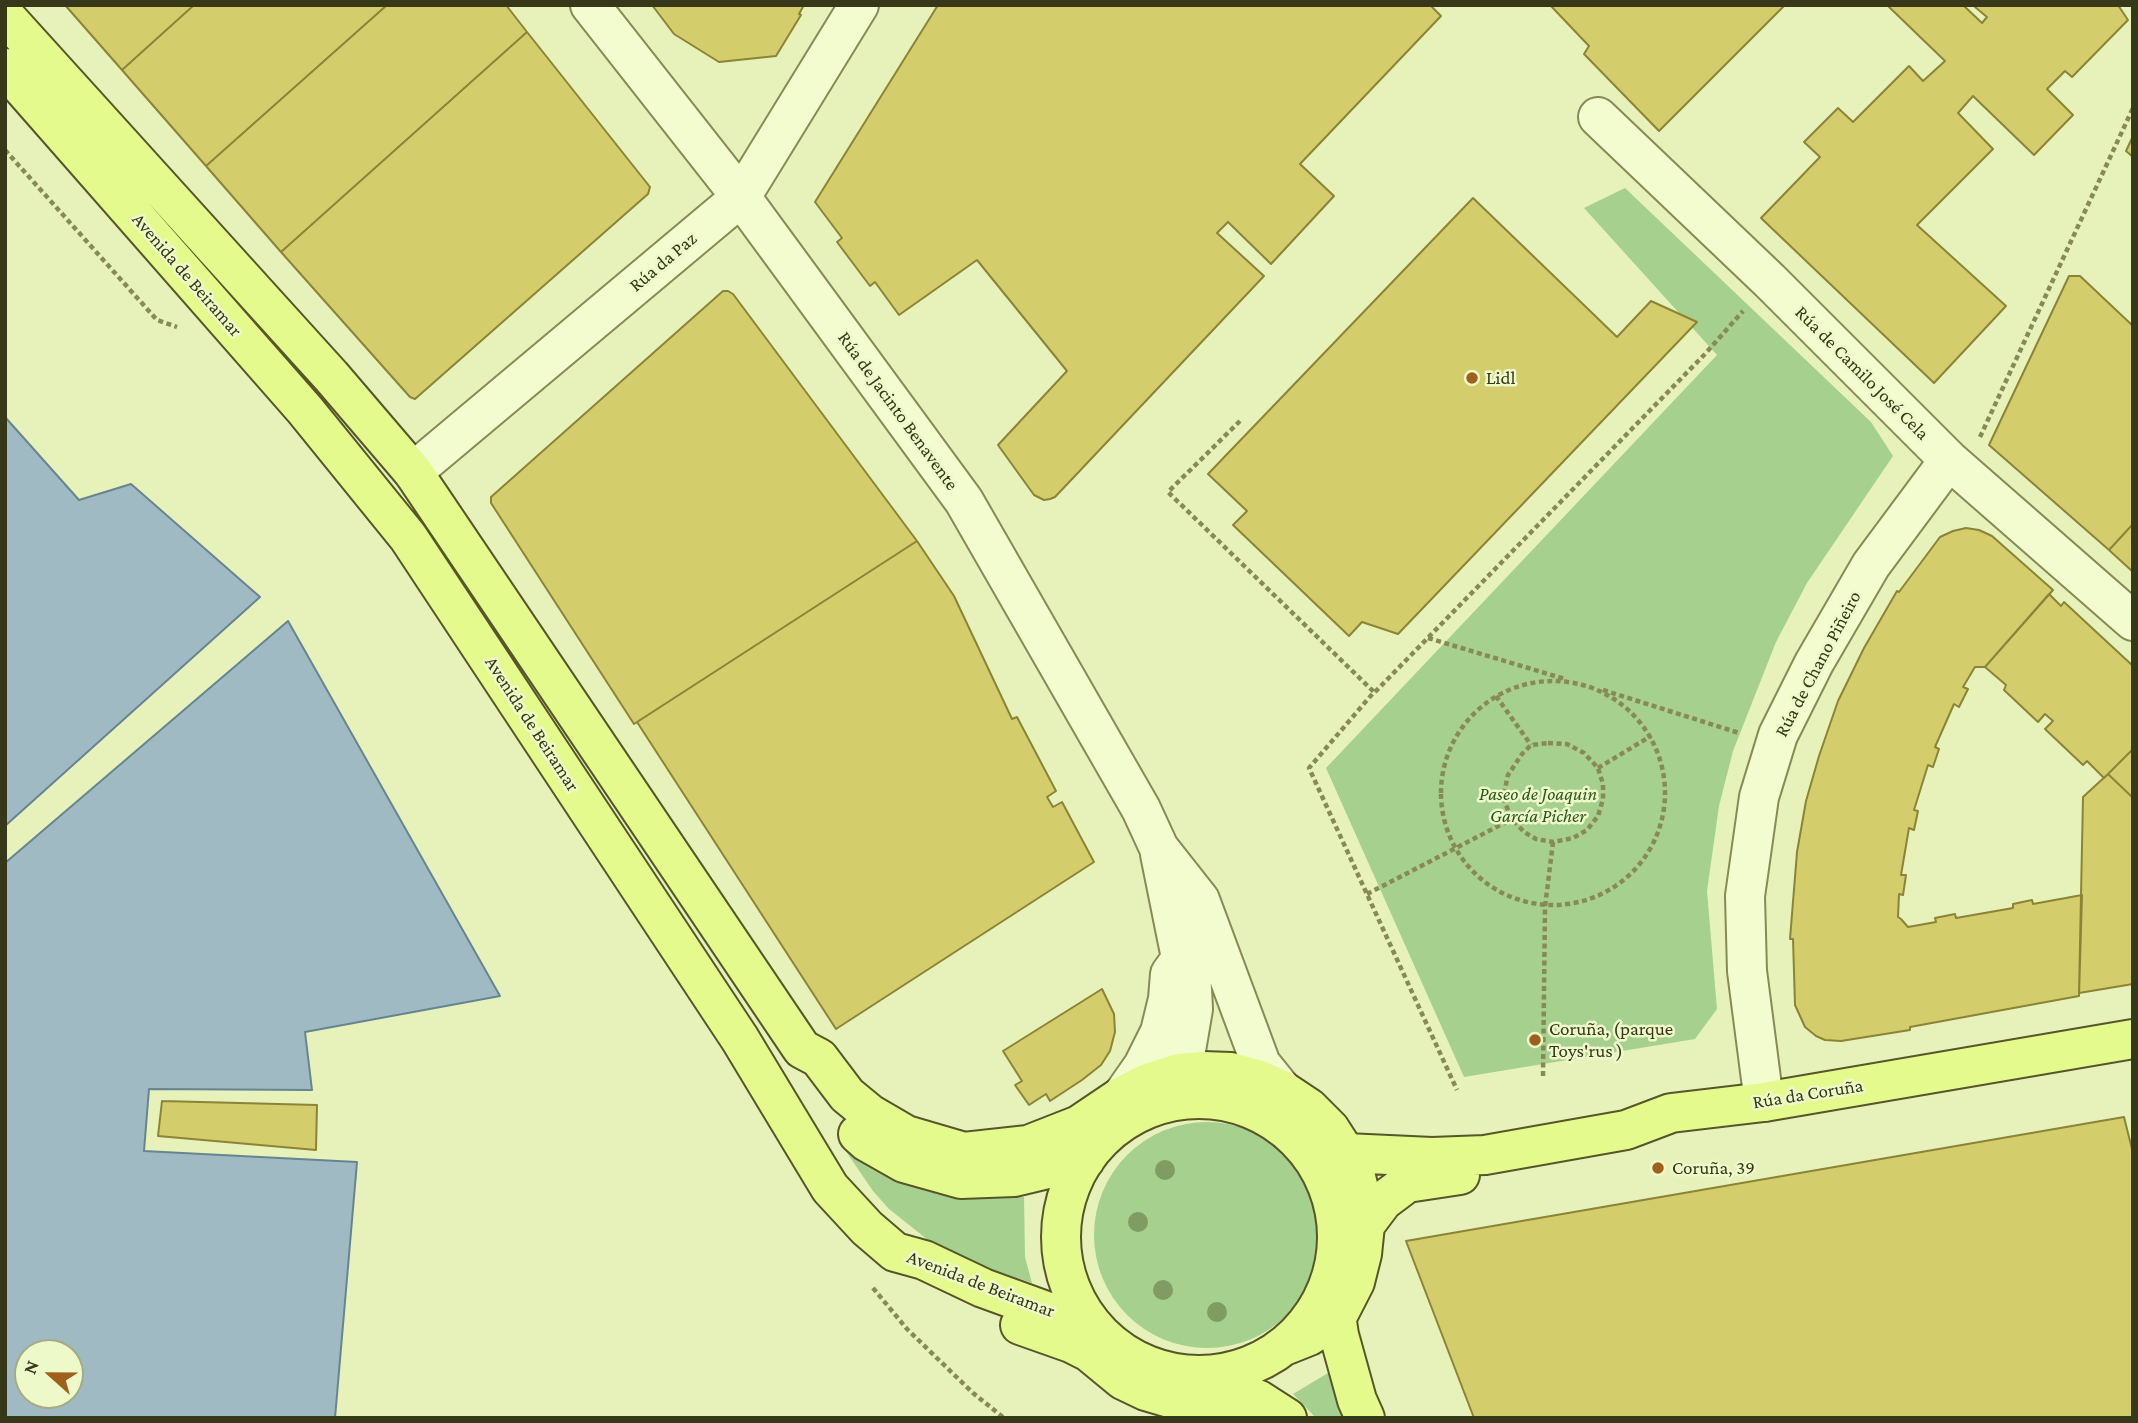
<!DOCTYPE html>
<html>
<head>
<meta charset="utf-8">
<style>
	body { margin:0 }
	#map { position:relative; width:2138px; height:1423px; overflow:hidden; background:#e6f2ba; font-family:"Crimson Pro",serif }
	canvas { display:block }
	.frame { position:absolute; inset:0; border:7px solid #373719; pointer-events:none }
	.north { position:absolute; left:14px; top:1339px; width:70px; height:70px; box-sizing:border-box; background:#eef9ca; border:2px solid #a5ab83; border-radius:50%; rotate:291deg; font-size:19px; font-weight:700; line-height:28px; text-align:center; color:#373719 }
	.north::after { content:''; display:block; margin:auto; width:24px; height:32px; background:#9f5f1d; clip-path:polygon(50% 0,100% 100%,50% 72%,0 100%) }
</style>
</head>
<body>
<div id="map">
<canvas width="2138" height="1423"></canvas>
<div class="frame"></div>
<div class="north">N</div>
</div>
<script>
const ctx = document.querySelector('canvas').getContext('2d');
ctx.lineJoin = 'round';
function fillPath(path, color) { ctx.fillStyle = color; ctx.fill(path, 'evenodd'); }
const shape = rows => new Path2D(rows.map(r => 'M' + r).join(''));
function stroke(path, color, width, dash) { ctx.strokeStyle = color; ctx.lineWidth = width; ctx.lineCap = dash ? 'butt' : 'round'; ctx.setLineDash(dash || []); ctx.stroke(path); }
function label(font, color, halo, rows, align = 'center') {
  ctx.font = font + ' "Crimson Pro",serif'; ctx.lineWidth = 5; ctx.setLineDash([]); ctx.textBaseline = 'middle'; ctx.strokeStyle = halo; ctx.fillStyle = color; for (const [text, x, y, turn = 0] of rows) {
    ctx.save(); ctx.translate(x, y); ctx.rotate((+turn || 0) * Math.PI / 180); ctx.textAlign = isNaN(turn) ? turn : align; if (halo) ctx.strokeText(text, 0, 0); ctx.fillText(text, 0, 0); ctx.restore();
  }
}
const green = shape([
	[1625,188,1871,422,1893,456,1807,583,1776,642,1733,751,1719,806,1707,891,1717,1009,1695,1039,1464,1077,1326,768,1717,355,1584,208],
	'1094 1235a113 113 0 1 1 226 0a113 113 0 1 1-226 0Z',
	[845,1150,882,1171,922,1188,947,1194,972,1196,1024,1197,1025,1257,1032,1283,971,1262,933,1244,889,1209,873,1191],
	[1328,1373,1332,1375,1347,1418,1316,1418,1293,1394]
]);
const water = shape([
	[5,417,79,500,131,484,260,597,5,826,5,417],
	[288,621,500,996,305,1032,312,1090,149,1089,144,1151,357,1162,335,1418,5,1418,5,863,288,621],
	[28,1353,70,1353,70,1395,28,1395,28,1353]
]);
const building = shape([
	[65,5,194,5,122,70,65,5],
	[194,5,387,5,206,166,122,70,194,5],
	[387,5,506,5,527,32,281,252,206,166,387,5],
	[652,5,804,5,799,14,801,15,776,56,719,62,674,34,652,5],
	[938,5,1430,5,1441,16,1300,164,1334,196,1271,264,1228,222,1217,233,1264,276,1055,497,1050,499,1044,500,1034,495,998,445,1067,371,977,260,899,315,875,282,870,286,837,242,842,238,815,202,938,5],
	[1550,5,1785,5,1659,131,1584,54,1589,46,1550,5],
	[1887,5,1963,5,1982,23,1987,17,1975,7,1976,5,2118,5,2128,20,2072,77,2065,71,2047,89,2073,115,2034,155,1973,96,1958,113,1993,149,1917,225,2006,306,1934,383,1761,218,1820,157,1804,142,1838,108,1853,122,1909,66,1923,81,1945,61,1887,5],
	[527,32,650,187,648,194,415,399,410,397,281,252,527,32],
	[2133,136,2133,157,2126,151,2133,136],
	[1473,198,1617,337,1651,301,1697,322,1398,634,1362,622,1349,636,1233,525,1247,511,1208,474,1473,198],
	[2069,276,2080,276,2133,326,2133,524,2109,550,1989,445,2069,276],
	[723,291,728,291,733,294,917,541,634,724,491,503,491,497,723,291],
	[2133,524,2133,572,2109,550,2133,524],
	[1966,528,1979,530,1992,536,2053,590,1985,667,1975,667,1963,687,1968,689,1959,707,1954,704,1935,747,1939,749,1933,767,1928,765,1914,810,1918,811,1914,830,1909,828,1901,875,1906,875,1903,895,1899,894,1898,917,1901,919,1908,927,1936,922,1935,918,1955,914,1956,918,2013,908,2013,904,2032,900,2033,904,2082,895,2079,996,1910,1027,1910,1030,1841,1041,1825,1040,1816,1036,1805,1027,1795,1005,1793,939,1790,939,1797,852,1806,801,1819,756,1838,701,1864,648,1897,591,1899,592,1940,537,1953,531,1966,528],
	[917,541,954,596,1012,719,1017,717,1056,791,1047,797,1053,807,1062,802,1094,862,836,1029,637,722,917,541],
	[2049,594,2061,606,2064,602,2133,666,2133,749,2104,778,2087,761,2083,765,2045,729,2053,721,2045,714,2038,722,2004,690,2006,685,1985,667,2049,594],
	[2133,749,2133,798,2108,774,2133,749],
	[2108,774,2133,798,2133,984,2079,993,2083,797,2108,774],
	[1102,989,1114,1014,1115,1032,1110,1051,1101,1065,1082,1080,1050,1101,1046,1094,1029,1105,1015,1085,1022,1081,1003,1051,1102,989],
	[162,1101,317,1105,316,1150,158,1136,162,1101],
	[2124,1117,2133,1153,2133,1418,1474,1418,1406,1241,2124,1117]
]);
const path = shape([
	[5,150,157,320,177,327],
	[1240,421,1168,492,1374,692,1309,768,1457,1090],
	[1980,437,2133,108],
	[1428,638,1565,679],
	'1441 793a112 112 0 1 1 224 0a112 112 0 1 1-224 0Z',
	[1603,690,1739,733],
	[1375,692,1705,354,1743,311],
	[1496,696,1531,745],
	[1548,743,1567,744,1584,753,1598,768,1603,784,1603,799,1598,816,1587,830,1573,838,1553,842,1536,839,1524,832,1512,819,1505,803,1504,793,1508,775,1522,754,1531,745,1548,743],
	[1598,768,1651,736],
	[1367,894,1512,819],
	[1543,1076,1545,907,1553,842],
	[873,1288,907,1329,973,1393,1004,1418]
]);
const minor = shape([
	[590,5,741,197,964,501,1141,809,1159,848,1200,900,1261,1064,1282,1090],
	[1598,117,1770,281,1949,460,2133,621],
	[413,472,741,197,859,5],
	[1122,1096,1143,1066,1160,1032,1168,999,1170,974,1178,963],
	[1764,1102,1747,971,1745,896,1759,797,1778,735,1814,663,1871,565,1949,460],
	[1154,1106,1169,1093,1180,1073,1185,1056,1193,1009,1191,969,1181,958,1160,854]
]);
const major = shape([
	[5,16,331,376,413,472,802,1049,819,1058,847,1095,870,1114,906,1135,964,1152,1028,1145,1079,1125,1122,1096,1148,1083,1180,1073,1203,1071,1231,1072,1257,1079,1282,1090,1309,1108,1330,1129,1346,1154,1356,1177,1362,1201,1365,1225,1362,1254,1355,1282,1337,1317,1309,1336,1284,1346],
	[5,68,305,410,408,537,740,1039,830,1188,867,1228,895,1252,924,1260,983,1288,1060,1316,1083,1313],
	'1061 1237a138 138 0 1 1 276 0a138 138 0 1 1-276 0Z',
	[858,1134,867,1142,904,1163,961,1179,1014,1177,1085,1160],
	[1324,1152,1432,1157,1485,1155,1626,1130,1671,1113,1764,1102,2133,1039],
	[1365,1225,1383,1201,1407,1183,1460,1175],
	[1333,1295,1339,1335,1357,1400,1365,1418],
	[1020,1325,1071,1343,1089,1352,1123,1380,1146,1391,1207,1409,1229,1418],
	[1199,1376,1259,1400,1287,1418]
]);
const trees = [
	[1165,1170],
	[1138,1222],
	[1163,1290],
	[1217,1312]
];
const markers = [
	[1472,378,7,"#9f5f1d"],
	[1535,1040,7,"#9f5f1d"],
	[1658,1168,7,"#9f5f1d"]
];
const streetNames = [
	["Rúa da Paz",663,262,-40],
	["Avenida de Beiramar",187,275,49],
	["Rúa de Camilo José Cela",1862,373,45],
	["Rúa de Jacinto Benavente",898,411,54],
	["Rúa de Chano Piñeiro",1818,664,-62],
	["Avenida de Beiramar",532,724,57],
	["Rúa da Coruña",1808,1094,-9],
	["Avenida de Beiramar",981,1284,21]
];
const poiNames = [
	["Lidl",1486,378],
	["Coruña, (parque",1549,1029],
	["Toys'rus )",1549,1051],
	["Coruña, 39",1672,1168]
];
const parkNames = [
	["Paseo de Joaquin",1538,794],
	["García Picher",1538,816]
];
fillPath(green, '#a6d08e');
fillPath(water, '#9fbac2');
stroke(water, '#668590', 2);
fillPath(building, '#d4cd6c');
stroke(building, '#8b8436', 2);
stroke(minor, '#888a53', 42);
stroke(major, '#575628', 42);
stroke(path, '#888a53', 4.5, [5, 3.5]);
stroke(minor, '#f2fcce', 38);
stroke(major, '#e4fa8d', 38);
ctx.fillStyle = '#7f9c64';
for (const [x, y] of trees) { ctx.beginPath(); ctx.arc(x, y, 10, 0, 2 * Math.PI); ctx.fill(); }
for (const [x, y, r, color] of markers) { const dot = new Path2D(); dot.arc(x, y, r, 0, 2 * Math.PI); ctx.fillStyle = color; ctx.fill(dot); stroke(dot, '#eef9ca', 2.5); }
label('19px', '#373719', '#eef9ca', streetNames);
label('19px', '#373719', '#eef9ca', poiNames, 'left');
label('italic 19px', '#2b561e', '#eef9ca', parkNames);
</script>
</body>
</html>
